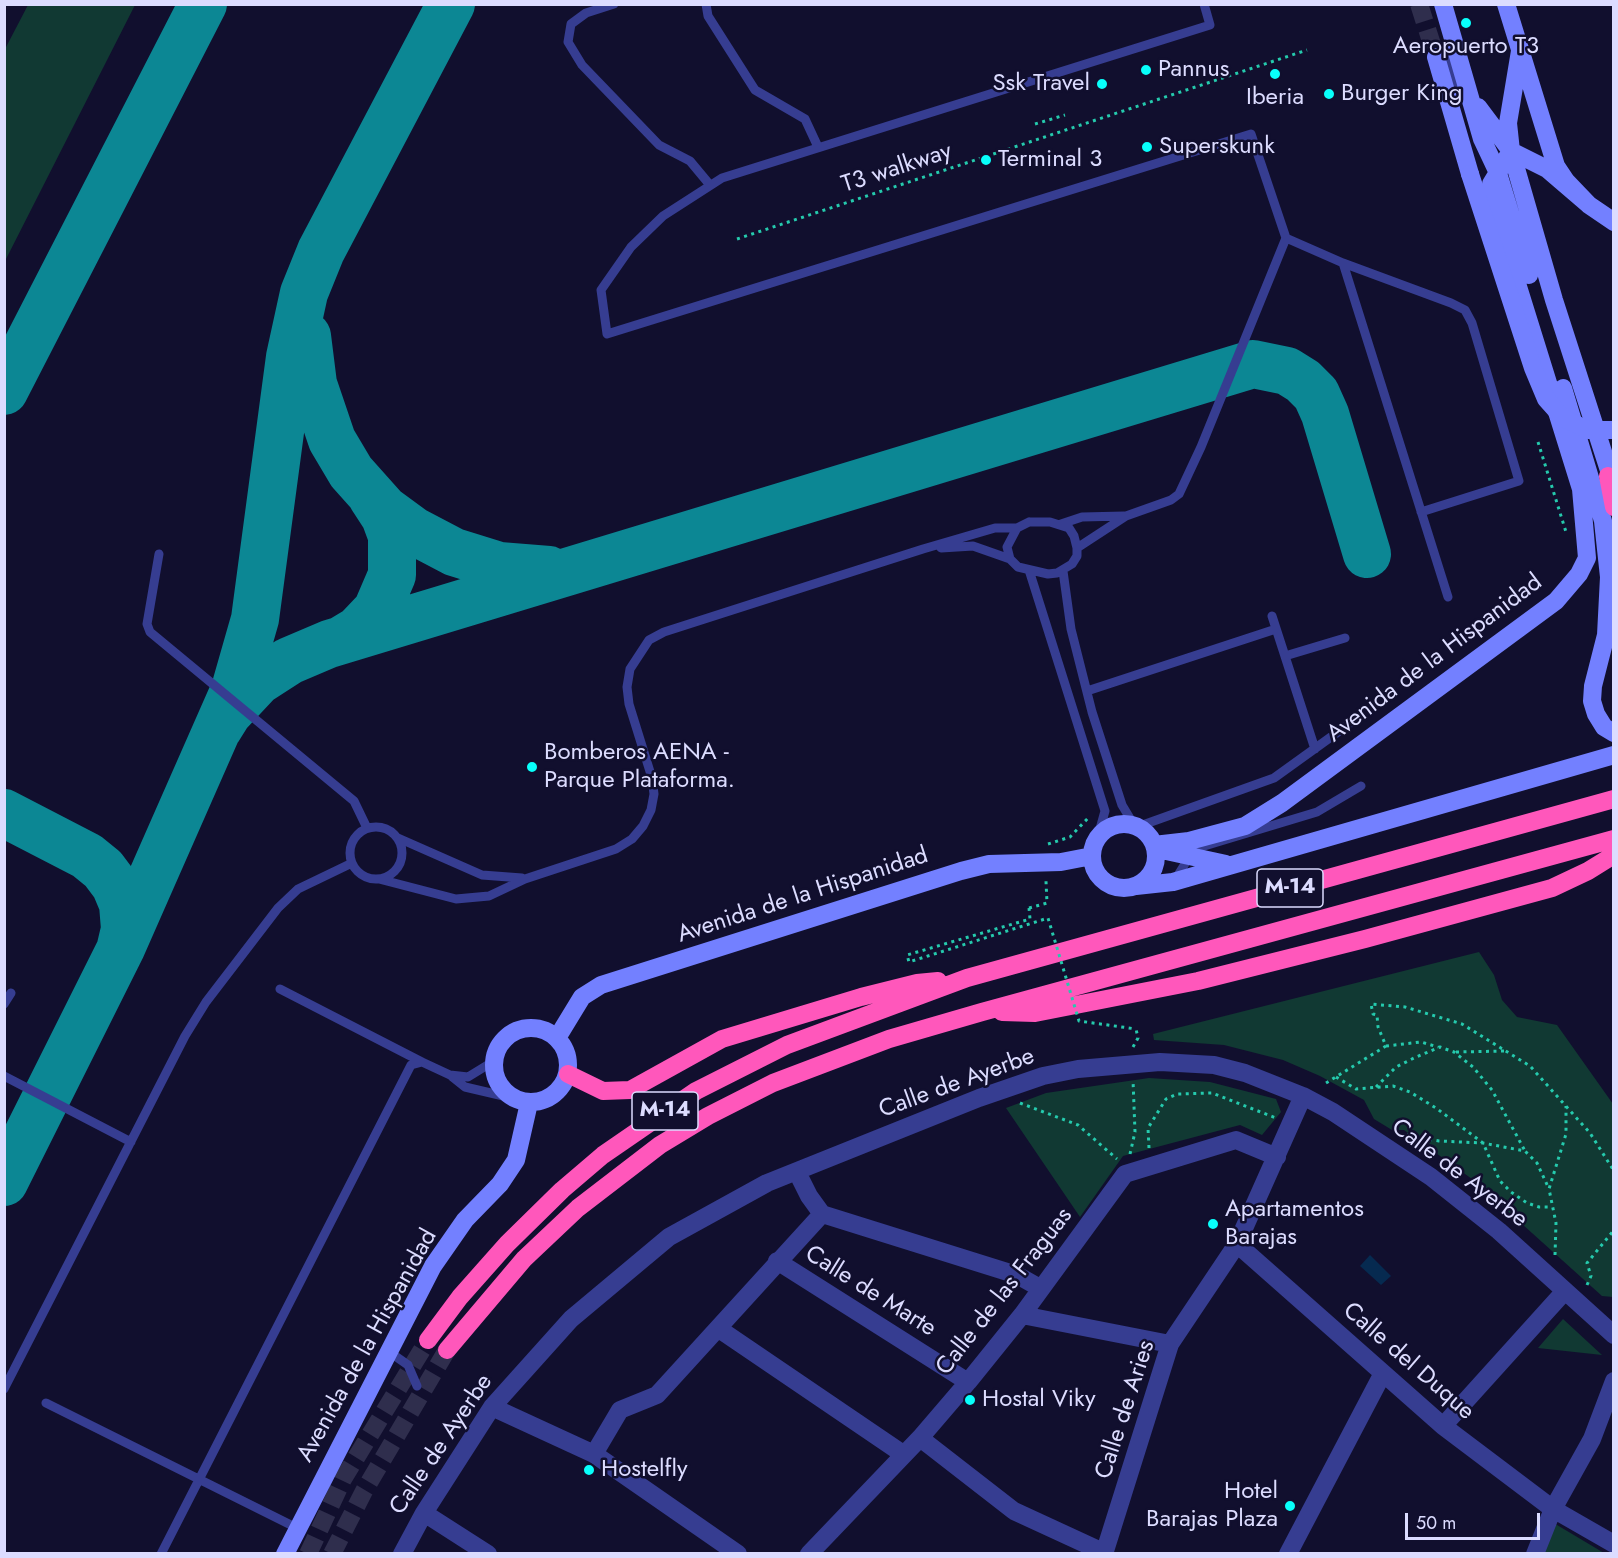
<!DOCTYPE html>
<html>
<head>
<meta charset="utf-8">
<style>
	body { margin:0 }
	#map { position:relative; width:1618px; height:1558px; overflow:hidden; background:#110f2e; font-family:Jost,sans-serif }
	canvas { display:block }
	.frame { position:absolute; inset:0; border:6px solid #dcdcff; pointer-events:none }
	.scale { position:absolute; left:1405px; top:1513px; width:135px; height:27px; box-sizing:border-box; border:3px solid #dcdcff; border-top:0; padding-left:8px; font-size:18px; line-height:21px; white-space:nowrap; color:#dcdcff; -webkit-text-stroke:4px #110f2e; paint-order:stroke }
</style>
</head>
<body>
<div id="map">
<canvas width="1618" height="1558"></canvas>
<div class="frame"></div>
<div class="scale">50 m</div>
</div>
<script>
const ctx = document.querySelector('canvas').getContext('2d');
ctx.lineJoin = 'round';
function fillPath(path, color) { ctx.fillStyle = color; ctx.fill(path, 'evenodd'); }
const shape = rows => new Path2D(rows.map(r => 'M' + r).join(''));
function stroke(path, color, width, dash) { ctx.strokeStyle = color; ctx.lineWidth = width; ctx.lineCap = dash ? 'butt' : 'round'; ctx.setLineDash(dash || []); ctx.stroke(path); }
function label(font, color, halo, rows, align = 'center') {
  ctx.font = font + ' Jost,sans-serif'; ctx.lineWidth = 5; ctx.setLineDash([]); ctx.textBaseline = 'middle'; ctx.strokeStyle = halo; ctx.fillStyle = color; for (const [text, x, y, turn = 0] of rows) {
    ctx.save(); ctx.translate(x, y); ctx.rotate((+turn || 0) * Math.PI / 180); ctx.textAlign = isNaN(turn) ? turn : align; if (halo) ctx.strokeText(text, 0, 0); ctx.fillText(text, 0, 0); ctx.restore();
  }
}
const green = shape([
	[28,5,135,5,5,261,5,49],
	[1479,952,1494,975,1502,1000,1517,1017,1557,1025,1613,1104,1613,1297,1602,1296,1472,1179,1404,1130,1392,1130,1374,1119,1364,1100,1320,1076,1283,1060,1224,1045,1154,1040,1153,1034],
	[1149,1078,1210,1082,1276,1099,1281,1112,1262,1135,1240,1125,1123,1156,1080,1217,1006,1108,1046,1093],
	[1563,1319,1602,1355,1538,1348],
	[1552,1522,1604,1553,1541,1554]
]);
const water = shape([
	[1370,1255,1391,1276,1381,1285,1360,1266]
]);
const taxiway = shape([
	[307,336,313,384,332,440,351,472,384,509,414,531,454,552,499,566,549,570],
	[4,391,203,4],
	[343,639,358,630,377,610,392,575,392,536,385,517,372,497],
	[218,729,228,713,258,681,289,661,329,644,1253,364,1287,371,1303,381,1316,394,1325,414,1367,554],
	[4,813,87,856,103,869,115,885,123,904,125,929,121,946],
	[4,1182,121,948,235,689,255,619,290,357,304,293,321,251,451,4]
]);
const secondaryTunnel = shape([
	[1419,4,1436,57]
]);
const highwayTunnel = shape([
	[308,1554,343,1479,428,1340],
	[332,1554,364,1491,447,1350]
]);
const path = shape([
	[1035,124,1065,115],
	[737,239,1307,50],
	[1538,442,1566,532],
	[1048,844,1070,837,1090,816],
	[1029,908,1047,903,1046,881],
	[1386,1046,1421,1042,1438,1047],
	[1133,1047,1138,1038,1136,1029],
	[1456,1052,1506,1051],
	[1336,1077,1356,1089,1393,1086,1410,1092,1436,1108,1483,1143,1500,1181,1511,1192,1527,1203,1539,1207,1552,1207],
	[1326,1083,1386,1046,1378,1027,1377,1015,1373,1014,1371,1004,1405,1007,1462,1024,1530,1066,1590,1133,1614,1171],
	[1376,1087,1396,1067,1414,1058,1440,1047,1454,1052,1473,1067,1492,1090,1525,1151],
	[1020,1103,1078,1125,1117,1159],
	[1407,1135,1439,1141,1483,1143,1525,1151,1537,1163,1549,1189],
	[1149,1148,1148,1128,1166,1099,1177,1094,1212,1093,1276,1118],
	[1130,1154,1135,1132,1133,1080],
	[1555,1255,1556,1223,1549,1189,1566,1134,1566,1106],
	[1587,1285,1591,1276,1587,1263,1614,1230]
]);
const lane = shape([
	[614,4,586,13,571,24,568,42,582,65,659,145,690,161,710,185],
	[706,4,708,16,755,90,805,119,818,147],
	[1445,54,1454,82,1453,96],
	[1286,238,1343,263,1448,597],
	[1343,263,1451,303,1465,310,1472,323,1519,481,1421,512],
	[1029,522,1050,522,1069,528,1074,536,1077,548,1077,556,1072,564,1057,573,1048,574,1018,567,1010,559,1007,547,1017,528,1029,522],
	[1061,524,1082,517,1124,516],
	[941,548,973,546,1010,559],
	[1077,548,1126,516,1171,500,1179,494,1201,447,1286,238,1251,134,607,334,601,290,631,247,663,216,722,178,1210,25,1204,4],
	[159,554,147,624,150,632,354,801,367,828],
	[1029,570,1105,811,1098,836],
	[1063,571,1071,629,1092,712,1122,805,1134,825],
	[1272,616,1315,749],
	[1285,656,1345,638],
	[1087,691,1276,629],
	'350 853a26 26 0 1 1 52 0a26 26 0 1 1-52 0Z',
	[1137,827,1274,778,1349,724],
	[398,838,482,875,522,878],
	[1191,850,1317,812,1361,786],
	[379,879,456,899,489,896,525,879,616,849,632,839,643,826,651,810,654,794,652,778,629,704,627,687,630,669,649,640,664,632,923,549,995,528,1017,528],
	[1175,880,1191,854],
	[280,989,422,1062],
	[4,1004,11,993],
	[450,1075,468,1077,494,1061],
	[4,1076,131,1142],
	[388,1351,408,1365,417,1386],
	[4,1389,185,1036,206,1002,278,908,298,889,352,863],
	[46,1403,297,1528],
	[161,1554,411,1065,422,1062,450,1075,465,1087,512,1098]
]);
const street = shape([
	[797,1172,809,1196,822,1214],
	[822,1214,1017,1275,1040,1288],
	[1237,1244,1443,1426,1553,1509,1614,1544],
	[777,1261,968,1382],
	[1022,1315,1170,1344],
	[719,1329,903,1454],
	[492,1407,594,1454,738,1554],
	[1443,1426,1564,1292],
	[920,1438,1014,1511,1105,1553],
	[594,1454,620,1410,657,1395,822,1214],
	[424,1513,488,1554],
	[402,1554,424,1513,492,1407,571,1319,669,1237,767,1183,979,1098,1043,1076,1078,1069,1160,1062,1214,1065,1245,1073,1303,1096,1333,1112,1431,1177,1499,1231,1614,1335],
	[809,1554,920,1438,968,1382,1022,1315,1125,1174,1236,1140,1277,1157],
	[1104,1554,1170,1344,1237,1244,1303,1096],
	[1288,1554,1383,1373],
	[1535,1554,1553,1509,1592,1439,1614,1381]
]);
const secondary = shape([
	[1443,4,1482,139,1498,173,1529,275],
	[1506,4,1556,166,1566,181,1589,205,1614,222],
	[1520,51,1508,123,1511,151,1554,300,1614,486],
	[1436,57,1470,174],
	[1478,107,1511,151],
	[1563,388,1603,521,1609,577,1606,635,1593,686,1592,701,1596,714,1604,727,1614,733],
	'1092 856a32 32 0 1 1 64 0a32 32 0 1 1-64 0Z',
	[1154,845,1189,841,1245,826,1282,803,1556,601,1579,574,1587,558,1581,489,1492,203,1491,184,1511,151,1547,169,1589,205],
	[1157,849,1226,864],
	[1136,886,1173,882,1614,755],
	'494 1065a37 37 0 1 1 74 0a37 37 0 1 1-74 0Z',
	[557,1038,582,997,601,985,961,871,989,864,1061,862,1092,856],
	[285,1554,433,1266,465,1220,500,1184,516,1160,529,1103]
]);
const highway = shape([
	[1608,476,1614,507],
	[1002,1012,1035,1013,1198,981,1365,939,1552,888,1588,871,1614,855],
	[568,1074,603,1091,630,1090,722,1039,861,997,917,983,938,981],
	[428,1340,460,1297,507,1244,562,1190,603,1155,696,1091,787,1045,967,978,1614,799],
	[447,1350,524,1259,578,1208,660,1145,708,1116,773,1083,889,1039,982,1012,1614,839]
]);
const pathBridge = shape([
	[1029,908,1030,919,907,955,909,962,1048,918,1079,1021,1136,1029]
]);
const secondaryBridge = shape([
	[1470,174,1533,368,1546,399,1563,418,1588,430,1614,430]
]);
const markers = [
	[1466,23,6,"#08fffb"],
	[1146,70,6,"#08fffb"],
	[1275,74,6,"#08fffb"],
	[1102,84,6,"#08fffb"],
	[1329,94,6,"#08fffb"],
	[1147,147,6,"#08fffb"],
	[986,160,6,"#08fffb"],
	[532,767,6,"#08fffb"],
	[1213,1224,6,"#08fffb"],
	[970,1400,6,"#08fffb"],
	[589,1470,6,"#08fffb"],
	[1290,1506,6,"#08fffb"]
];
const shields = [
	[1290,888,66],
	[665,1111,66]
];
const shieldNames = [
	["M-14",1290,888],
	["M-14",665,1111]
];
const poiNames = [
	["Aeropuerto T3",1466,47,"center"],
	["Pannus",1158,70],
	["Ssk Travel",1090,84,"right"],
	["Burger King",1341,94],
	["Iberia",1275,98,"center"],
	["Superskunk",1159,147],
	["Terminal 3",998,160],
	["Bomberos AENA -",544,753],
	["Parque Plataforma.",544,781],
	["Apartamentos",1225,1210],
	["Barajas",1225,1238],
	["Hostal Viky",982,1400],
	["Hostelfly",601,1470],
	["Hotel",1278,1492,"right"],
	["Barajas Plaza",1278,1520,"right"]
];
const streetNames = [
	["T3 walkway",897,169,-18],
	["Avenida de la Hispanidad",1435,659,-37],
	["Avenida de la Hispanidad",803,896,-18],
	["Calle de Ayerbe",957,1084,-20],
	["Calle de Ayerbe",1459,1174,37],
	["Calle de Marte",870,1292,32],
	["Calle de las Fraguas",1005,1292,-52],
	["Avenida de la Hispanidad",368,1346,-61],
	["Calle del Duque",1408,1362,41],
	["Calle de Aries",1126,1410,-72],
	["Calle de Ayerbe",442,1445,-56]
];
fillPath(green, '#113933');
fillPath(water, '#062a50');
stroke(taxiway, '#0c8794', 48);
stroke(secondaryTunnel, '#2f2e4d', 18, [18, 9]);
stroke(highwayTunnel, '#2f2e4d', 18, [18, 9]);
stroke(path, '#25caad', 3, [3, 4.5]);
stroke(lane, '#363d91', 9);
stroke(street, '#363d91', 18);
stroke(secondary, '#7380ff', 18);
stroke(highway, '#ff57bb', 18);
stroke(pathBridge, '#25caad', 3, [3, 4.5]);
stroke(secondaryBridge, '#7380ff', 18);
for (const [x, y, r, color] of markers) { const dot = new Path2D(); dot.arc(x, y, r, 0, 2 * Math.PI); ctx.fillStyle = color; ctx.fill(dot); stroke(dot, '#110f2e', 2); }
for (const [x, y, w] of shields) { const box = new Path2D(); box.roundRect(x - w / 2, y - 19, w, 38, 4.5); ctx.fillStyle = '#110f2e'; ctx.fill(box); stroke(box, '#dcdcff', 1.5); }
label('bold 22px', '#dcdcff', null, shieldNames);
label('24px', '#dcdcff', '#110f2e', poiNames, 'left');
label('24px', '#dcdcff', '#110f2e', streetNames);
</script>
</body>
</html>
